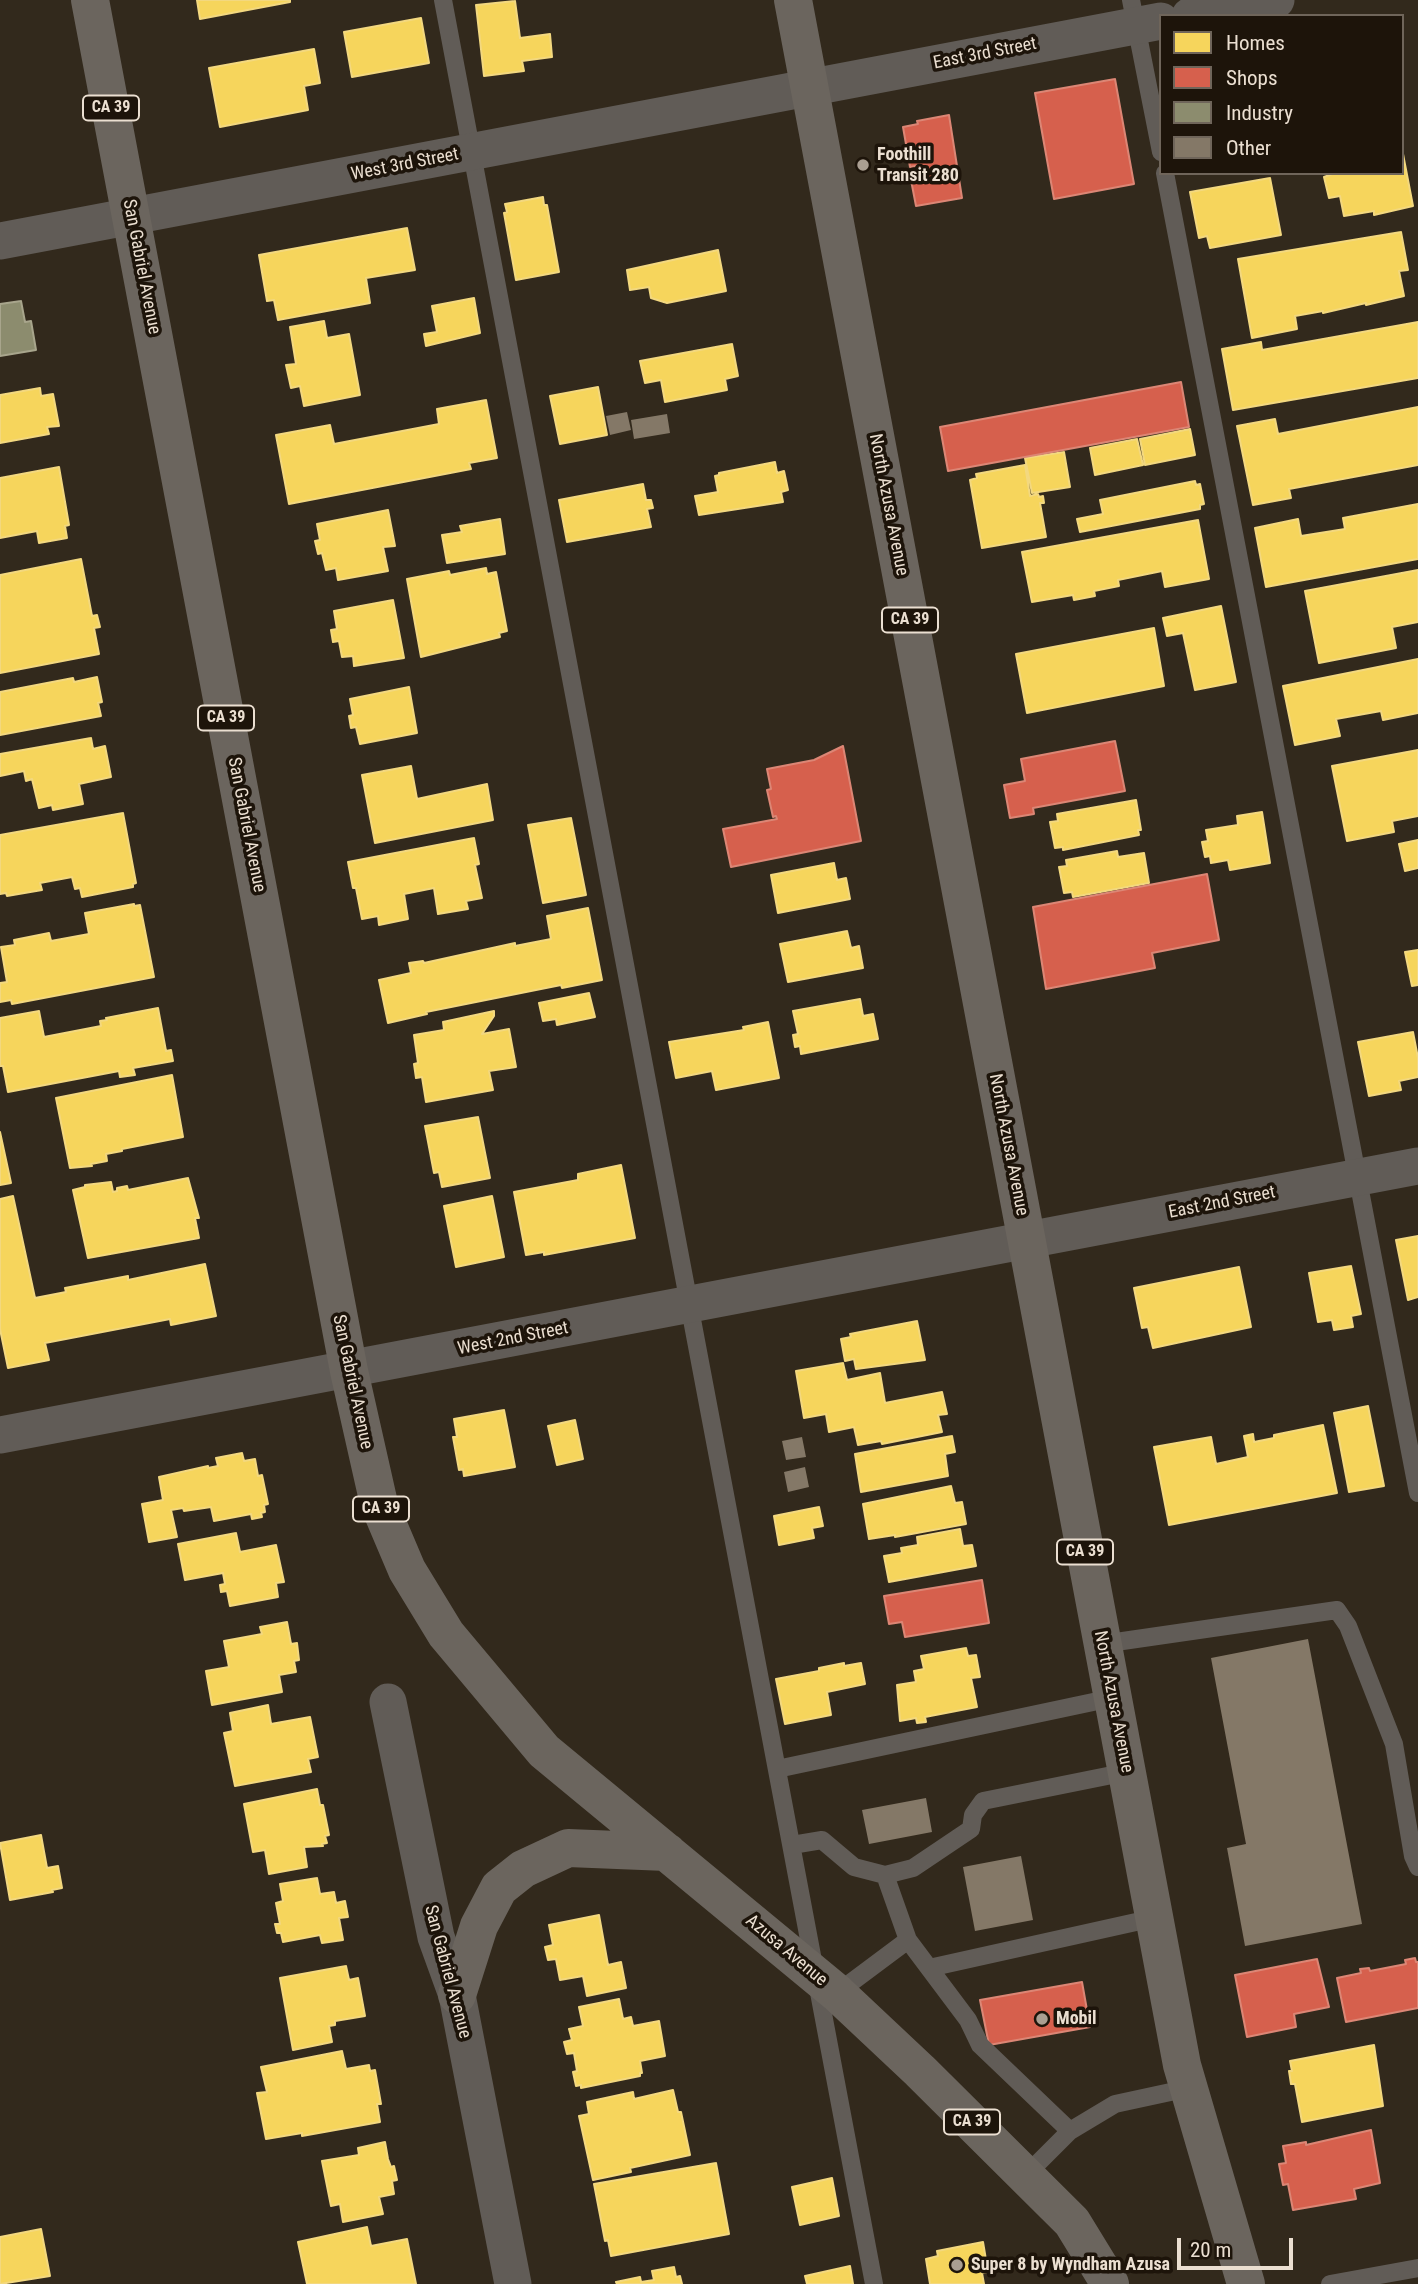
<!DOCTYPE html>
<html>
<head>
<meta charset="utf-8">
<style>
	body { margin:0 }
	#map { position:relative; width:1418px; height:2284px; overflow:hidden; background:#32291c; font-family:"Roboto Condensed",sans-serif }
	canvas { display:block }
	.legend { position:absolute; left:1159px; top:14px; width:245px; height:161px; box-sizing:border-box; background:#1d140a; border:2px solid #6f655a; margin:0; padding:9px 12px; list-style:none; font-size:21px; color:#ebdfd1 }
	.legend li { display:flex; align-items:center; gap:14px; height:35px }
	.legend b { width:35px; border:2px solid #6f655a }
	.scale { position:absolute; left:1177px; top:2238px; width:116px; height:32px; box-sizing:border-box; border:4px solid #ebdfd1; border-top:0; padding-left:9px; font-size:21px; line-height:24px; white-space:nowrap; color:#ebdfd1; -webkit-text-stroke:5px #1d140a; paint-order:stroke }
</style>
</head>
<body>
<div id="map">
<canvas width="1418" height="2284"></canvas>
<ul class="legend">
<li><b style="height:19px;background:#f6d55c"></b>Homes</li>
<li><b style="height:19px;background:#d6604d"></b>Shops</li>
<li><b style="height:19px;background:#8c8c6e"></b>Industry</li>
<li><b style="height:19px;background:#847867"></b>Other</li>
</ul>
<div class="scale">20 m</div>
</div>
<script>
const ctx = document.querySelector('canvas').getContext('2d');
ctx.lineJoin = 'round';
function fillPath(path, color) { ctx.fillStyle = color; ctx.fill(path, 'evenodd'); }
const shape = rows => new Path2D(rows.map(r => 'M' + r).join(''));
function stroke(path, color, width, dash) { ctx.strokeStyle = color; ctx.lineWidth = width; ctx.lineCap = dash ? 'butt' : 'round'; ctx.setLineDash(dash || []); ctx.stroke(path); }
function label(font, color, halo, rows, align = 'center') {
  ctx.font = font + ' "Roboto Condensed",sans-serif'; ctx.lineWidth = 7; ctx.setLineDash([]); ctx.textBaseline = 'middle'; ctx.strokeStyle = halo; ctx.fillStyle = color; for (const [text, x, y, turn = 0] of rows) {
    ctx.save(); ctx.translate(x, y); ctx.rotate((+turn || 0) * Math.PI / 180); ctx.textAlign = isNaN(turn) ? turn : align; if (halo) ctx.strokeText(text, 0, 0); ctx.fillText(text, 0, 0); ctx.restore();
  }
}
const homes = shape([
	[197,0,290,0,290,2,200,19,197,0],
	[515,1,520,38,550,34,552,57,522,61,524,71,484,76,476,5,515,1],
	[421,18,429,63,352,77,344,32,421,18],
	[314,49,320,83,304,86,308,110,220,127,209,68,314,49],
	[1403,154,1413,206,1374,215,1374,211,1344,216,1340,196,1329,198,1324,177,1335,173,1402,173,1403,154],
	[1270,178,1281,235,1210,248,1207,236,1199,238,1190,192,1270,178],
	[543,197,544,205,547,205,559,272,516,280,504,213,507,212,505,204,543,197],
	[407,228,415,270,366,278,370,303,278,320,274,300,267,301,259,255,407,228],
	[1401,232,1408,270,1399,271,1404,296,1366,305,1366,303,1323,313,1323,311,1295,316,1297,329,1252,338,1238,259,1401,232],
	[718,250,726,291,667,303,651,298,649,287,630,290,627,270,718,250],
	[474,298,480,333,426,346,424,334,437,332,432,306,474,298],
	[324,321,327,338,349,334,360,395,304,406,300,386,291,388,286,365,296,364,290,327,324,321],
	[1418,322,1418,378,1233,410,1222,349,1261,342,1262,350,1418,322],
	[732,344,738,376,725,379,727,390,665,402,661,380,645,383,640,361,732,344],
	[598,387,607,435,560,444,550,396,598,387],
	[40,388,41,396,53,394,59,426,47,427,49,434,0,443,0,395,40,388],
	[486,400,497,458,469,463,471,469,289,504,276,435,330,425,334,444,439,424,437,409,486,400],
	[1418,407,1418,465,1289,489,1291,498,1253,505,1237,426,1275,419,1278,434,1418,407],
	[1190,429,1195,455,1145,465,1140,439,1190,429],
	[1137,439,1143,465,1095,475,1090,448,1137,439],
	[1064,452,1070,487,1032,493,1025,458,1064,452],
	[775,462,777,473,784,471,788,490,781,492,783,502,699,515,695,496,718,492,715,476,719,475,719,473,775,462],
	[1025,465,1030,496,1038,494,1039,497,1043,496,1044,503,1040,503,1046,537,982,548,970,480,977,478,976,474,1025,465],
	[59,467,69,525,65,526,67,538,39,543,37,531,0,538,0,478,59,467],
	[1195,481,1196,485,1200,484,1204,504,1200,505,1200,509,1080,532,1077,519,1103,514,1100,500,1195,481],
	[643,484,646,500,651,500,653,508,647,509,651,527,567,542,559,500,643,484],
	[1418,504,1418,559,1266,587,1255,528,1298,519,1301,536,1345,529,1343,518,1418,504],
	[388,510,395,546,383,547,388,571,338,580,336,568,326,570,322,553,318,554,315,541,320,540,317,524,388,510],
	[500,519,505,554,447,563,442,535,462,532,460,526,500,519],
	[1198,520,1209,579,1165,587,1162,571,1118,580,1119,586,1094,591,1095,596,1074,600,1073,595,1032,602,1022,552,1198,520],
	[81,559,92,616,97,615,100,627,94,628,99,654,0,673,0,575,81,559],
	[486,568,487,574,496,572,507,631,499,633,500,637,421,657,407,579,449,571,450,575,486,568],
	[1418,570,1418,622,1392,627,1396,648,1319,663,1305,591,1418,570],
	[393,600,404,658,354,666,353,656,342,657,339,641,333,642,331,630,337,629,334,611,393,600],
	[1221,606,1236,682,1195,690,1183,633,1167,636,1163,618,1221,606],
	[1154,628,1164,686,1027,713,1016,654,1154,628],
	[1418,659,1418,713,1383,720,1381,711,1336,719,1340,736,1295,745,1283,686,1418,659],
	[97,677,102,702,98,703,101,716,0,735,0,692,73,678,74,682,97,677],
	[409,687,417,733,360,744,356,727,351,728,349,716,353,715,350,699,409,687],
	[91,738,93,749,105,746,111,777,79,784,83,804,53,810,52,805,39,808,32,779,26,781,24,771,0,776,0,754,91,738],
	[1418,750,1418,816,1392,821,1394,832,1347,841,1332,766,1418,750],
	[411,766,417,799,487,784,493,820,375,843,362,775,411,766],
	[1136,800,1141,830,1138,830,1139,835,1063,850,1063,847,1055,848,1050,822,1058,821,1057,814,1136,800],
	[1262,812,1270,863,1230,870,1228,860,1211,863,1210,856,1205,857,1202,842,1208,841,1206,830,1238,825,1237,816,1262,812],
	[123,813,136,883,133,884,133,887,82,897,80,888,75,889,72,877,40,883,42,890,7,896,6,893,0,894,0,835,123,813],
	[571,818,586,895,543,903,528,825,571,818],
	[474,838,479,864,475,865,482,898,466,901,468,909,438,914,434,888,404,894,408,919,379,925,378,916,362,919,356,888,353,888,348,862,474,838],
	[1418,840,1418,868,1405,871,1399,844,1418,840],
	[1117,851,1118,857,1144,853,1149,883,1073,897,1072,892,1064,893,1059,867,1067,866,1066,860,1117,851],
	[834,863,837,880,846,878,850,899,778,913,771,875,834,863],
	[134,904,134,906,140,905,154,977,12,1004,11,1000,0,1002,0,983,7,982,1,947,15,945,14,940,49,933,51,941,89,934,85,913,134,904],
	[588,908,602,980,562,988,561,985,426,1012,427,1014,388,1023,379,980,411,973,409,963,423,961,424,963,515,943,515,946,551,939,547,916,588,908],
	[847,931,851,948,859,946,863,968,788,982,780,944,847,931],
	[1418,950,1418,985,1412,986,1405,952,1418,950],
	[589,993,595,1017,557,1025,556,1019,543,1021,539,1003,589,993],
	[860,999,863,1016,873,1014,878,1039,801,1054,800,1046,795,1047,793,1035,798,1034,793,1011,860,999],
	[158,1008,166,1051,171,1050,173,1061,133,1068,135,1075,120,1077,119,1071,8,1092,3,1066,0,1066,0,1018,39,1011,44,1037,101,1026,100,1021,107,1020,106,1018,158,1008],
	[494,1011,494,1016,482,1034,509,1029,516,1067,489,1071,493,1090,426,1102,422,1077,416,1078,414,1064,418,1063,414,1035,444,1030,443,1022,494,1011],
	[768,1022,779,1078,716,1090,712,1071,676,1078,669,1042,744,1030,743,1027,768,1022],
	[1413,1032,1418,1058,1418,1077,1399,1081,1401,1090,1369,1096,1358,1042,1413,1032],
	[172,1075,183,1137,122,1149,122,1151,106,1154,107,1161,91,1164,92,1166,70,1168,56,1098,172,1075],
	[478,1117,490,1178,442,1187,439,1172,434,1173,425,1126,478,1117],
	[0,1132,11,1183,0,1185,0,1132],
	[621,1165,635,1238,544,1255,544,1252,526,1255,514,1192,578,1180,578,1174,621,1165],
	[188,1178,199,1218,195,1218,199,1238,88,1258,73,1190,85,1187,85,1185,111,1182,113,1192,117,1191,117,1188,127,1186,128,1190,188,1178],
	[13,1196,35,1298,66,1292,65,1288,128,1276,128,1280,205,1264,216,1316,171,1325,170,1319,45,1343,49,1360,8,1368,0,1329,0,1199,13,1196],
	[492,1196,504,1257,456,1267,444,1206,492,1196],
	[1418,1236,1418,1297,1408,1300,1396,1240,1418,1236],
	[1351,1266,1361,1314,1351,1316,1353,1327,1334,1330,1332,1320,1318,1322,1309,1273,1351,1266],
	[1239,1267,1251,1327,1153,1348,1148,1327,1142,1328,1134,1288,1239,1267],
	[917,1321,925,1360,856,1369,854,1359,845,1361,841,1339,851,1337,850,1334,917,1321],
	[843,1363,847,1380,880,1373,885,1403,942,1392,947,1414,938,1415,942,1432,882,1444,881,1441,858,1445,854,1427,829,1432,826,1414,804,1418,796,1371,843,1363],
	[1368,1406,1384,1486,1349,1492,1334,1413,1368,1406],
	[504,1410,515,1467,464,1476,463,1469,459,1470,453,1437,457,1437,454,1419,504,1410],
	[575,1420,583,1459,557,1465,548,1426,575,1420],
	[1323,1425,1337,1493,1169,1525,1154,1447,1211,1437,1216,1464,1248,1457,1244,1436,1253,1434,1254,1442,1274,1438,1274,1435,1323,1425],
	[952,1436,955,1452,945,1454,948,1476,861,1492,855,1454,952,1436],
	[242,1453,244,1461,255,1459,258,1476,262,1475,268,1504,264,1505,265,1512,261,1513,262,1517,252,1519,251,1514,214,1521,211,1507,184,1511,183,1508,171,1510,177,1537,149,1542,142,1504,163,1500,159,1477,208,1466,208,1468,218,1466,216,1458,242,1453],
	[951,1486,955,1503,962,1502,966,1524,895,1537,895,1535,869,1539,863,1504,951,1486],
	[819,1507,823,1526,812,1528,814,1538,779,1545,774,1516,819,1507],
	[960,1529,963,1546,972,1545,976,1566,889,1582,884,1556,902,1553,901,1548,918,1545,917,1537,960,1529],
	[236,1533,240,1552,276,1545,284,1582,276,1583,278,1597,230,1606,227,1591,221,1592,220,1585,225,1584,223,1573,185,1580,178,1544,236,1533],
	[287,1622,291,1644,297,1643,299,1660,294,1661,296,1672,279,1675,282,1692,212,1705,206,1671,229,1667,224,1641,262,1634,260,1627,287,1622],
	[966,1648,968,1656,976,1655,980,1677,971,1678,977,1707,925,1717,926,1722,917,1723,916,1718,900,1721,897,1685,916,1682,914,1671,924,1669,921,1656,966,1648],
	[844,1663,844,1666,861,1663,865,1684,827,1692,831,1715,785,1724,776,1679,819,1671,819,1668,844,1663],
	[268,1705,271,1724,310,1717,318,1757,308,1759,311,1772,235,1786,224,1733,233,1731,230,1713,268,1705],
	[317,1789,320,1805,323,1805,329,1835,325,1836,327,1843,322,1844,323,1846,304,1847,307,1867,269,1874,265,1850,253,1852,244,1804,317,1789],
	[41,1835,47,1868,58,1866,62,1888,52,1890,53,1892,10,1900,0,1843,41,1835],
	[317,1878,320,1894,334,1892,336,1903,345,1901,348,1917,339,1918,343,1940,322,1943,320,1935,283,1942,281,1933,277,1933,275,1924,280,1924,276,1903,283,1901,280,1884,317,1878],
	[599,1915,608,1965,621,1962,626,1988,587,1996,583,1976,560,1980,556,1959,548,1960,545,1947,553,1945,549,1925,599,1915],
	[346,1966,349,1980,358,1978,365,2016,335,2021,335,2025,329,2026,332,2042,293,2050,280,1978,346,1966],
	[619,1999,623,2019,631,2017,633,2026,659,2021,665,2056,640,2061,642,2073,640,2073,640,2076,581,2088,581,2085,576,2086,573,2072,577,2071,574,2053,567,2054,564,2042,572,2040,569,2029,583,2026,579,2007,619,1999],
	[1374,2045,1383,2106,1302,2122,1295,2084,1291,2084,1289,2071,1292,2071,1290,2061,1374,2045],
	[342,2051,346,2069,369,2065,370,2071,375,2070,381,2104,377,2104,380,2122,302,2136,302,2133,266,2139,257,2093,267,2092,261,2067,342,2051],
	[673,2090,678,2112,681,2112,690,2155,630,2168,631,2172,593,2180,579,2116,589,2114,587,2102,633,2092,634,2099,673,2090],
	[385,2142,388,2159,391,2167,394,2166,397,2180,392,2181,394,2194,379,2197,383,2214,343,2222,340,2204,331,2206,322,2161,359,2155,358,2148,385,2142],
	[716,2163,729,2234,611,2256,608,2240,605,2241,594,2184,716,2163],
	[832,2178,839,2216,800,2225,792,2187,832,2178],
	[367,2227,371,2246,407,2239,416,2284,307,2284,298,2242,367,2227],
	[41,2229,50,2276,0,2284,0,2237,41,2229],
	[983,2242,988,2272,982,2273,984,2284,930,2284,926,2259,938,2256,937,2251,983,2242],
	[850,2266,853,2284,807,2284,805,2276,850,2266],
	[674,2267,676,2277,680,2276,682,2284,617,2284,616,2282,640,2277,641,2282,654,2280,652,2271,674,2267]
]);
const shops = shape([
	[1115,79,1134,184,1054,199,1035,93,1115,79],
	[949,115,962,198,916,206,911,180,923,177,920,165,910,167,903,127,918,124,917,121,949,115],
	[1181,382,1189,427,948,471,940,427,1181,382],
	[1115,741,1125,791,1033,808,1034,814,1010,818,1004,785,1025,781,1021,759,1115,741],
	[843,746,861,841,731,867,723,829,777,819,776,816,773,817,767,790,771,789,767,769,814,760,843,746],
	[1207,874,1219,940,1152,953,1155,968,1046,989,1033,907,1207,874],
	[982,1580,989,1623,905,1637,902,1622,889,1624,884,1596,982,1580],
	[1415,1958,1416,1962,1418,1962,1418,2008,1346,2022,1337,1978,1361,1973,1360,1969,1369,1968,1370,1971,1406,1964,1405,1960,1415,1958],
	[1317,1959,1329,2007,1294,2014,1296,2027,1247,2037,1235,1975,1317,1959],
	[1082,1982,1090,2027,989,2045,980,2000,1082,1982],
	[1371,2130,1380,2183,1354,2189,1356,2199,1293,2210,1288,2184,1283,2185,1279,2164,1286,2163,1283,2146,1306,2142,1306,2145,1371,2130]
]);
const industry = shape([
	[21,301,25,322,31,321,36,350,0,356,0,304,21,301]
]);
const building = shape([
	[627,412,631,430,610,435,606,416],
	[667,414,670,433,634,439,631,420],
	[802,1437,806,1457,786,1460,782,1441],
	[805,1467,809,1487,788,1492,784,1472],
	[1308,1639,1362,1924,1245,1946,1227,1848,1246,1844,1211,1658],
	[926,1798,932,1832,869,1844,862,1810],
	[1021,1856,1033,1920,975,1931,963,1867]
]);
const service = shape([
	[443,0,874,2284],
	[1131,0,1161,152],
	[1165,173,1418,1493],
	[1102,1644,1337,1610,1348,1626,1394,1744,1413,1856,1418,1867],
	[777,1769,1112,1698],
	[792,1845,822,1840,854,1867,885,1875,913,1868,971,1829,973,1815,983,1801,1127,1772],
	[908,1940,968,2020,980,2045,1070,2131,1025,2176],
	[929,1968,1154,1918],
	[837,1993,908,1940,885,1875],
	[1070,2131,1115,2104,1189,2088],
	[1330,2284,1418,2268]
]);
const minor = shape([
	[1190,16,1276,0],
	[0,241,1161,21],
	[0,1435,1418,1166],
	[388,1702,436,1937,457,1995,513,2284]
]);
const primary = shape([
	[90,0,349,1371,379,1504,407,1570,446,1634,544,1751,837,1993,920,2071,1072,2222,1110,2284],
	[793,0,1182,2065,1246,2284],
	[457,1995,479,1926,499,1888,523,1869,568,1848,667,1852]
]);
const markers = [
	[863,165,7,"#aa9f92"],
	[1042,2019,7,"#aa9f92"],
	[957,2265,7,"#aa9f92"]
];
const shields = [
	[111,108,56],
	[910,620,56],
	[226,718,56],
	[381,1509,56],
	[1085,1552,56],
	[972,2122,56]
];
const shieldNames = [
	["CA 39",111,108],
	["CA 39",910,620],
	["CA 39",226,718],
	["CA 39",381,1509],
	["CA 39",1085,1552],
	["CA 39",972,2122]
];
const streetNames = [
	["East 3rd Street",985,54,-11],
	["West 3rd Street",405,165,-11],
	["San Gabriel Avenue",141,267,79],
	["North Azusa Avenue",888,505,79],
	["San Gabriel Avenue",246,825,79],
	["North Azusa Avenue",1008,1145,79],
	["East 2nd Street",1222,1203,-11],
	["West 2nd Street",513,1339,-11],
	["San Gabriel Avenue",352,1382,78],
	["North Azusa Avenue",1113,1702,79],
	["Azusa Avenue",786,1951,40],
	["San Gabriel Avenue",447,1972,75]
];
const poiNames = [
	["Foothill",877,155],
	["Transit 280",877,176],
	["Mobil",1056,2019],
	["Super 8 by Wyndham Azusa",971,2265]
];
fillPath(homes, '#f6d55c');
stroke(homes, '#f3d87f', 2);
fillPath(shops, '#d6604d');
stroke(shops, '#dc8675', 2);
fillPath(industry, '#8c8c6e');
stroke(industry, '#a8a58c', 2);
fillPath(building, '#847867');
stroke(service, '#615c57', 18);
stroke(minor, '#615c57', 37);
stroke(primary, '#6b655e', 38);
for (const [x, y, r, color] of markers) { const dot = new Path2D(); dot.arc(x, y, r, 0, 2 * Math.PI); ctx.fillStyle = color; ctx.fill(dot); stroke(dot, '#1d140a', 2.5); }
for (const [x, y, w] of shields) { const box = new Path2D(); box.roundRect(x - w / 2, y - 12.5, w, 25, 5); ctx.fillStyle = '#1d140a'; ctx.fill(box); stroke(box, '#ebdfd1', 2); }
label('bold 16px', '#ebdfd1', null, shieldNames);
label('18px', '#ebdfd1', '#1d140a', streetNames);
label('bold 18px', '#ebdfd1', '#1d140a', poiNames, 'left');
</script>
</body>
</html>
